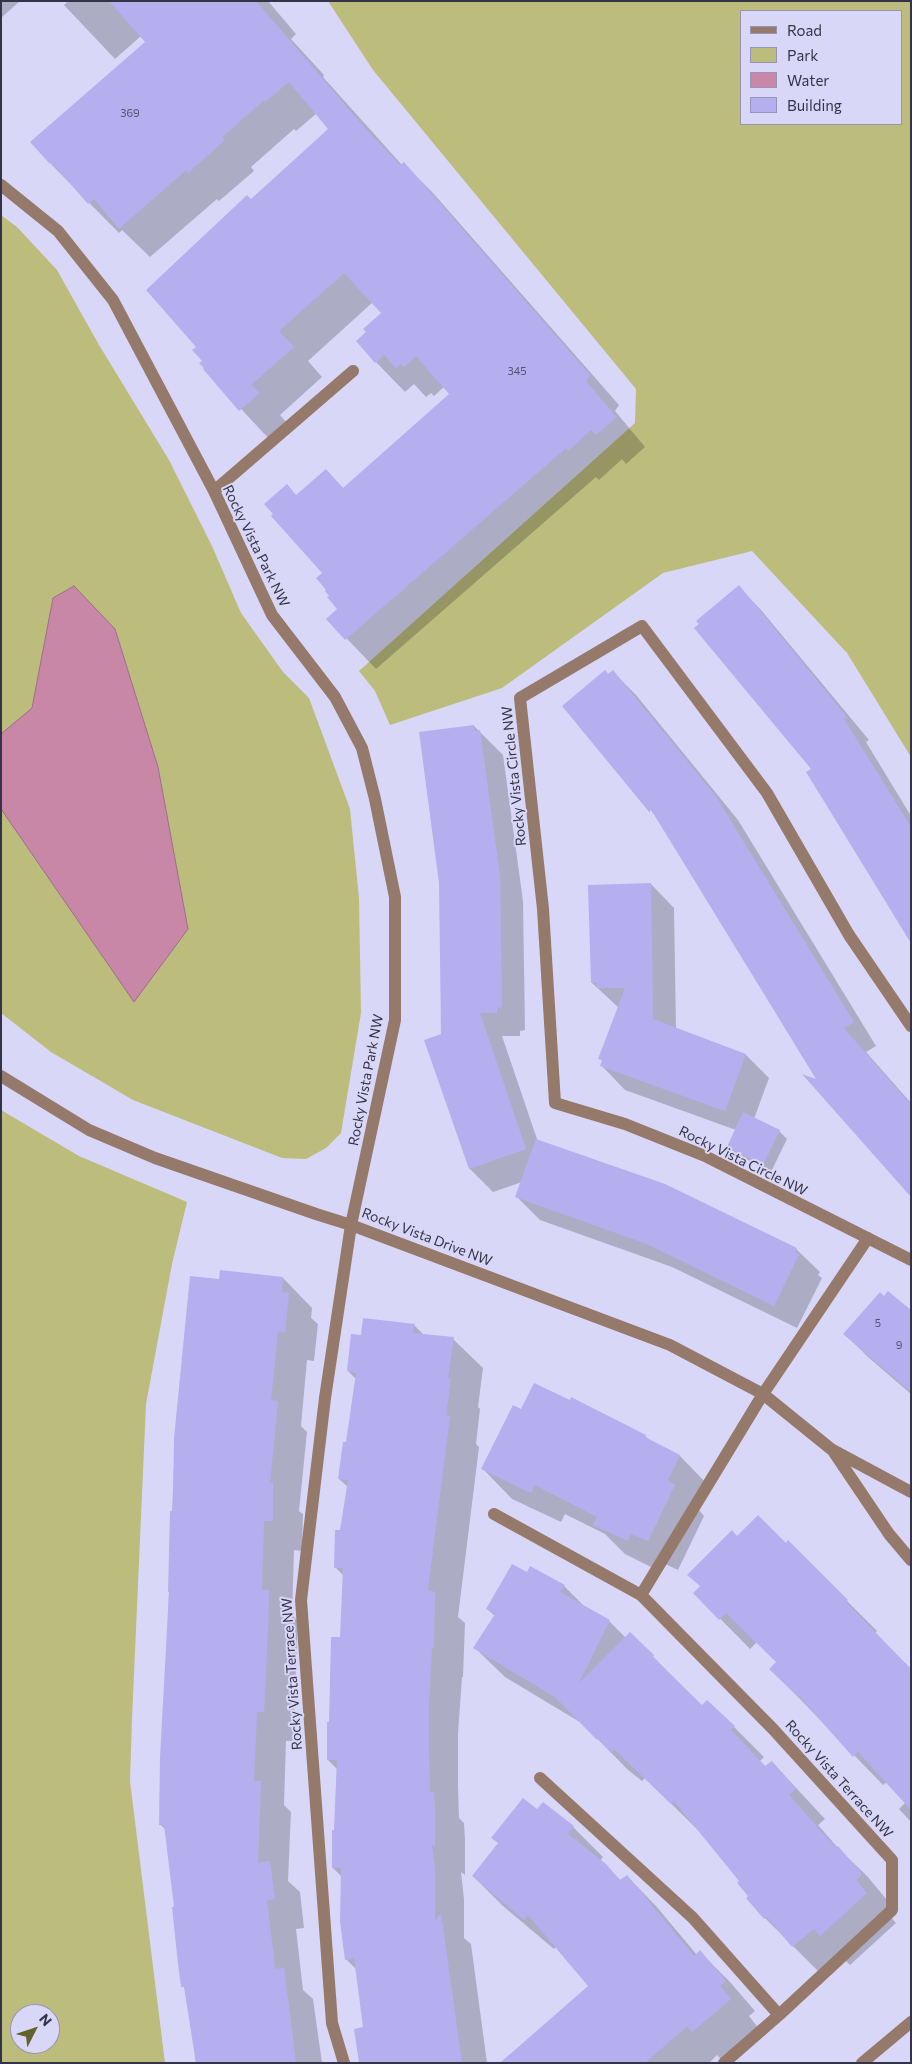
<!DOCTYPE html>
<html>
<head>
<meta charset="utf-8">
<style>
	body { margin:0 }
	#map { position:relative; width:912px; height:2064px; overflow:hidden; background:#d9d7f7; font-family:Commissioner,sans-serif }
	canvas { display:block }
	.frame { position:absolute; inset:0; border:2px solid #353347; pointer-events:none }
	.legend { position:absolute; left:740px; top:10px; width:162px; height:115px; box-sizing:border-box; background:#d9d7f7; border:1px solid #9795b1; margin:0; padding:6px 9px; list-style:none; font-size:15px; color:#353347 }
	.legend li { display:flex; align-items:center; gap:10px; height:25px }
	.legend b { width:25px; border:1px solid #9795b1 }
	.north { position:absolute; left:10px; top:2004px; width:50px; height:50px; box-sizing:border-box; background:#d9d7f7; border:1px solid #9795b1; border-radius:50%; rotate:49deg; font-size:14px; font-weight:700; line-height:20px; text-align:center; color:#353347 }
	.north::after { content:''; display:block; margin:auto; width:18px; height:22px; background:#62622f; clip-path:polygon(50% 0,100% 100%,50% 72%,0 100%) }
</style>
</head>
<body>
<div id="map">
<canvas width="912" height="2064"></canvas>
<div class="frame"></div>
<ul class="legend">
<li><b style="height:6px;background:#95796b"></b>Road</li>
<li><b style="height:14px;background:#bcbc7d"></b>Park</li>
<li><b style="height:14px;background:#c987a8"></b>Water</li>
<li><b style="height:14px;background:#b5afef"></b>Building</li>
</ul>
<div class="north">N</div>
</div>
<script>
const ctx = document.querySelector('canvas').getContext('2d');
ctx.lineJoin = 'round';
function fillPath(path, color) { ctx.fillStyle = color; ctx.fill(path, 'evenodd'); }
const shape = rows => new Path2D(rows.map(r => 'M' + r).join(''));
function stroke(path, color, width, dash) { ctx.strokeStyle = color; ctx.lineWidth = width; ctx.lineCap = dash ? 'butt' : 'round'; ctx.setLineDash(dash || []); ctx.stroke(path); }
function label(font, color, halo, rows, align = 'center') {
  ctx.font = font + ' Commissioner,sans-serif'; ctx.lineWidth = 4; ctx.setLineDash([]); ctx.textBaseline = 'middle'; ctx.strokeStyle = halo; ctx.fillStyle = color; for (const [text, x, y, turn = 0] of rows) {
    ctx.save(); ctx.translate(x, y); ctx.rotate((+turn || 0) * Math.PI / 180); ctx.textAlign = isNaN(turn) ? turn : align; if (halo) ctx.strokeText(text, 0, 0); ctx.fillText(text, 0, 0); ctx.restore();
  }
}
const green = shape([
	[328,1,911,1,911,757,847,653,752,551,663,573,502,688,390,725,375,691,359,671,635,423,636,389,373,70],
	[901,11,901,124,741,124,741,11],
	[1,215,17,227,57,270,99,345,169,460,212,546,241,613,283,672,309,698,350,809,359,898,361,1013,341,1133,326,1148,306,1159,282,1158,133,1100,51,1052,1,1013],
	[1,1110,79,1156,187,1202,172,1264,146,1404,132,1719,130,1781,165,2063,1,2063],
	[20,2014,50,2014,50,2044,20,2044]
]);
const water = shape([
	[74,586,115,629,158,767,188,929,134,1002,1,809,1,734,32,708,53,598,74,586]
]);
const shadow = shape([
	[1,1,20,1,1,18],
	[68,1,268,1,296,34,291,39,324,75,323,77,402,165,404,164,433,193,619,405,615,411,645,447,626,464,622,459,599,480,596,477,376,669,328,619,339,609,330,596,297,496,326,471,344,489,451,394,444,387,434,396,431,393,426,397,414,384,405,392,376,362,383,313,373,302,308,361,322,377,280,415,288,424,270,440,204,369,203,361,197,347,251,201,330,129,317,113,296,131,294,129,251,167,254,171,219,201,217,199,150,257,122,230,119,233,51,164,146,43,141,36,115,59,64,5],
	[739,587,761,610,869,740,866,742,911,816,911,943,808,773,813,770],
	[613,672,636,695,738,820,876,1046,866,1052,911,1103,911,1194,819,1082,658,819,564,706],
	[474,726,503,755,523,901,525,1030,520,1031,520,1036,502,1036,538,1142,796,1249,820,1272,818,1275,822,1278,797,1328,672,1267,540,1220,517,1197,522,1182,493,1192,470,1169,425,1041,443,1035],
	[651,884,674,908,676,1029,746,1055,769,1078,754,1119,779,1131,787,1139,771,1172,736,1154,728,1146,736,1130,625,1090,602,1066,603,1062,600,1058,619,1008,592,983],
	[283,1278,312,1308,311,1318,318,1324,314,1361,307,1360,301,1426,307,1432,299,1511,303,1514,302,1551,294,1550,292,1615,298,1621,293,1741,286,1741,284,1805,291,1812,288,1881,300,1892,304,1928,296,1929,303,1990,313,1999,322,2063,196,2063,186,1989,183,1986,176,1908,166,1830,160,1824,175,1438,220,1280],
	[884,1297,911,1312,911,1394,868,1357,845,1334],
	[414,1325,424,1335,453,1339,483,1368,478,1407,480,1409,476,1444,479,1447,458,1617,465,1623,463,1677,462,1677,458,1734,458,1785,459,1818,464,1823,465,1840,465,1875,461,1872,464,1899,464,1938,471,1944,487,2063,360,2063,364,2028,357,1970,346,1959,342,1877,333,1868,337,1769,328,1760,330,1723,341,1638,344,1576,335,1567,348,1487,339,1479,347,1443,356,1379,348,1371,362,1337],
	[521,1411,645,1436,652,1442,680,1456,709,1486,698,1509,704,1516,678,1570,661,1562,657,1570,625,1554,605,1534,565,1514,561,1522,512,1499,483,1469],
	[737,1537,786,1545,788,1542,877,1631,875,1633,911,1669,911,1822,899,1809,906,1802,887,1782,883,1785,771,1669,777,1662,757,1642,750,1649,695,1593],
	[527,1574,564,1586,585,1607,609,1621,626,1638,630,1633,702,1707,707,1701,734,1727,764,1757,760,1761,766,1767,772,1762,825,1819,818,1825,838,1848,868,1877,891,1905,885,1911,896,1923,850,1965,844,1959,823,1976,765,1918,741,1881,701,1833,645,1778,642,1781,627,1769,583,1724,505,1677,475,1648,495,1616,487,1609],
	[537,1811,573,1827,603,1857,600,1861,621,1881,627,1876,656,1906,697,1955,700,1952,730,1982,755,2011,749,2016,760,2030,723,2061,717,2055,709,2063,500,2063,590,1986,556,1947,554,1949,503,1906,473,1876]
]);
const building = shape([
	[109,1,256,1,365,128,400,165,404,162,590,375,586,381,616,417,596,435,591,430,568,451,566,448,345,640,326,619,337,609,327,597,329,596,325,591,326,590,316,578,322,573,271,516,273,514,264,504,287,484,296,495,326,469,343,488,449,394,416,356,404,367,401,364,396,368,384,355,375,363,356,341,366,332,363,329,381,313,344,273,279,331,294,347,251,385,260,393,239,411,203,369,204,368,199,363,202,361,192,350,196,347,146,290,247,195,251,199,328,129,289,82,265,102,264,100,222,137,225,140,188,173,186,170,119,229,94,199,88,204,52,163,50,164,30,142,145,42],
	[739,585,847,717,844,719,911,827,911,943,806,772,811,769,694,628,699,624,696,621],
	[605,670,608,674,613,670,715,795,854,1022,844,1028,911,1105,911,1197,802,1074,816,1079,650,808,650,813,562,706],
	[474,725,475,731,480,730,500,876,502,1007,497,1008,497,1013,480,1013,526,1149,469,1169,424,1040,441,1034,439,883,419,732],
	[651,883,653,1019,746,1054,725,1111,600,1066,602,1060,598,1059,625,988,597,988,597,983,591,983,588,885],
	[743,1112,780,1130,763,1165,727,1147],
	[536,1139,665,1184,797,1248,795,1252,799,1254,774,1306,647,1244,515,1197],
	[220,1270,283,1277,282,1292,289,1293,285,1332,278,1331,271,1400,278,1401,270,1483,273,1483,273,1521,264,1521,262,1590,269,1590,268,1629,264,1712,257,1712,254,1781,261,1781,258,1863,270,1861,275,1899,267,1900,275,1969,284,1968,296,2063,196,2063,184,1987,181,1987,178,1964,172,1907,174,1907,164,1825,159,1825,160,1757,169,1592,168,1592,170,1511,173,1511,174,1438,190,1276,219,1279],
	[888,1291,911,1310,911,1392,843,1334,880,1292,884,1296],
	[363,1318,415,1324,413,1333,454,1337,448,1378,451,1378,446,1415,450,1416,428,1590,435,1592,434,1648,432,1648,429,1704,429,1755,430,1792,434,1792,435,1810,435,1847,432,1844,435,1868,435,1921,441,1913,462,2063,359,2063,354,2029,363,2027,354,1958,345,1960,340,1922,341,1868,332,1868,332,1830,334,1830,337,1760,327,1760,327,1722,329,1722,331,1637,340,1637,343,1568,334,1568,335,1530,340,1530,348,1480,338,1479,343,1442,346,1442,356,1373,347,1371,351,1334,361,1335],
	[534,1383,570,1400,571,1397,646,1435,645,1437,680,1455,668,1480,675,1485,648,1541,631,1534,628,1541,593,1525,597,1517,535,1485,531,1493,481,1469,513,1405,521,1409],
	[758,1515,786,1543,788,1540,848,1600,846,1602,911,1669,911,1810,858,1752,853,1757,797,1694,796,1695,769,1669,776,1662,726,1613,719,1620,693,1593,700,1586,687,1575,732,1530,737,1536],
	[512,1564,527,1572,530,1566,565,1585,560,1592,610,1620,579,1683,630,1632,654,1655,653,1657,702,1705,707,1700,735,1726,731,1730,765,1766,772,1761,796,1789,789,1795,836,1848,838,1846,862,1874,856,1880,867,1893,820,1936,814,1929,792,1947,767,1917,764,1919,746,1898,748,1896,737,1883,739,1881,674,1801,671,1804,614,1749,611,1753,598,1739,597,1740,555,1697,473,1648,495,1614,486,1609],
	[523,1798,537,1809,543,1802,574,1826,568,1834,606,1864,620,1880,627,1875,694,1956,700,1950,726,1981,720,1986,731,1999,692,2032,687,2026,645,2063,500,2063,588,1986,528,1915,524,1920,472,1876,498,1843,491,1838]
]);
const minor = shape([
	[1,185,58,231,113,300,214,491,272,615,335,697,362,748,375,799,395,897,395,1020,351,1225,325,1398,301,1600,332,2023,344,2063],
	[214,491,353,371],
	[911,1026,849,935,767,793,642,626,520,698,543,909,555,1103,625,1124,705,1156,911,1260],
	[1,1076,89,1130,155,1158,316,1214,351,1225,670,1345,763,1394,831,1449,911,1492],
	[833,1451,889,1534,911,1560],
	[494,1514,641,1595,773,1729,892,1860,892,1910,779,2015,724,2063],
	[641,1595,763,1394,868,1238],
	[540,1778,693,1918,779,2015],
	[862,2063,911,2022]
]);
const numberNames = [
	["369",130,113],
	["345",517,371],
	["5",878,1323],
	["9",899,1345]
];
const streetNames = [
	["Rocky Vista Park NW",256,546,64],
	["Rocky Vista Circle NW",514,776,-96],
	["Rocky Vista Park NW",366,1080,-79],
	["Rocky Vista Circle NW",743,1161,26],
	["Rocky Vista Drive NW",427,1237,21],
	["Rocky Vista Terrace NW",292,1674,-94],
	["Rocky Vista Terrace NW",839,1779,48]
];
fillPath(green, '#bcbc7d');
fillPath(water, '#c987a8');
stroke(water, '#9d6e8b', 1);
fillPath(shadow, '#0003');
fillPath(building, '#b5afef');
stroke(minor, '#95796b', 12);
label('11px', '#555271', null, numberNames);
label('14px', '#353347', '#d9d7f7', streetNames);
</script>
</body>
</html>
